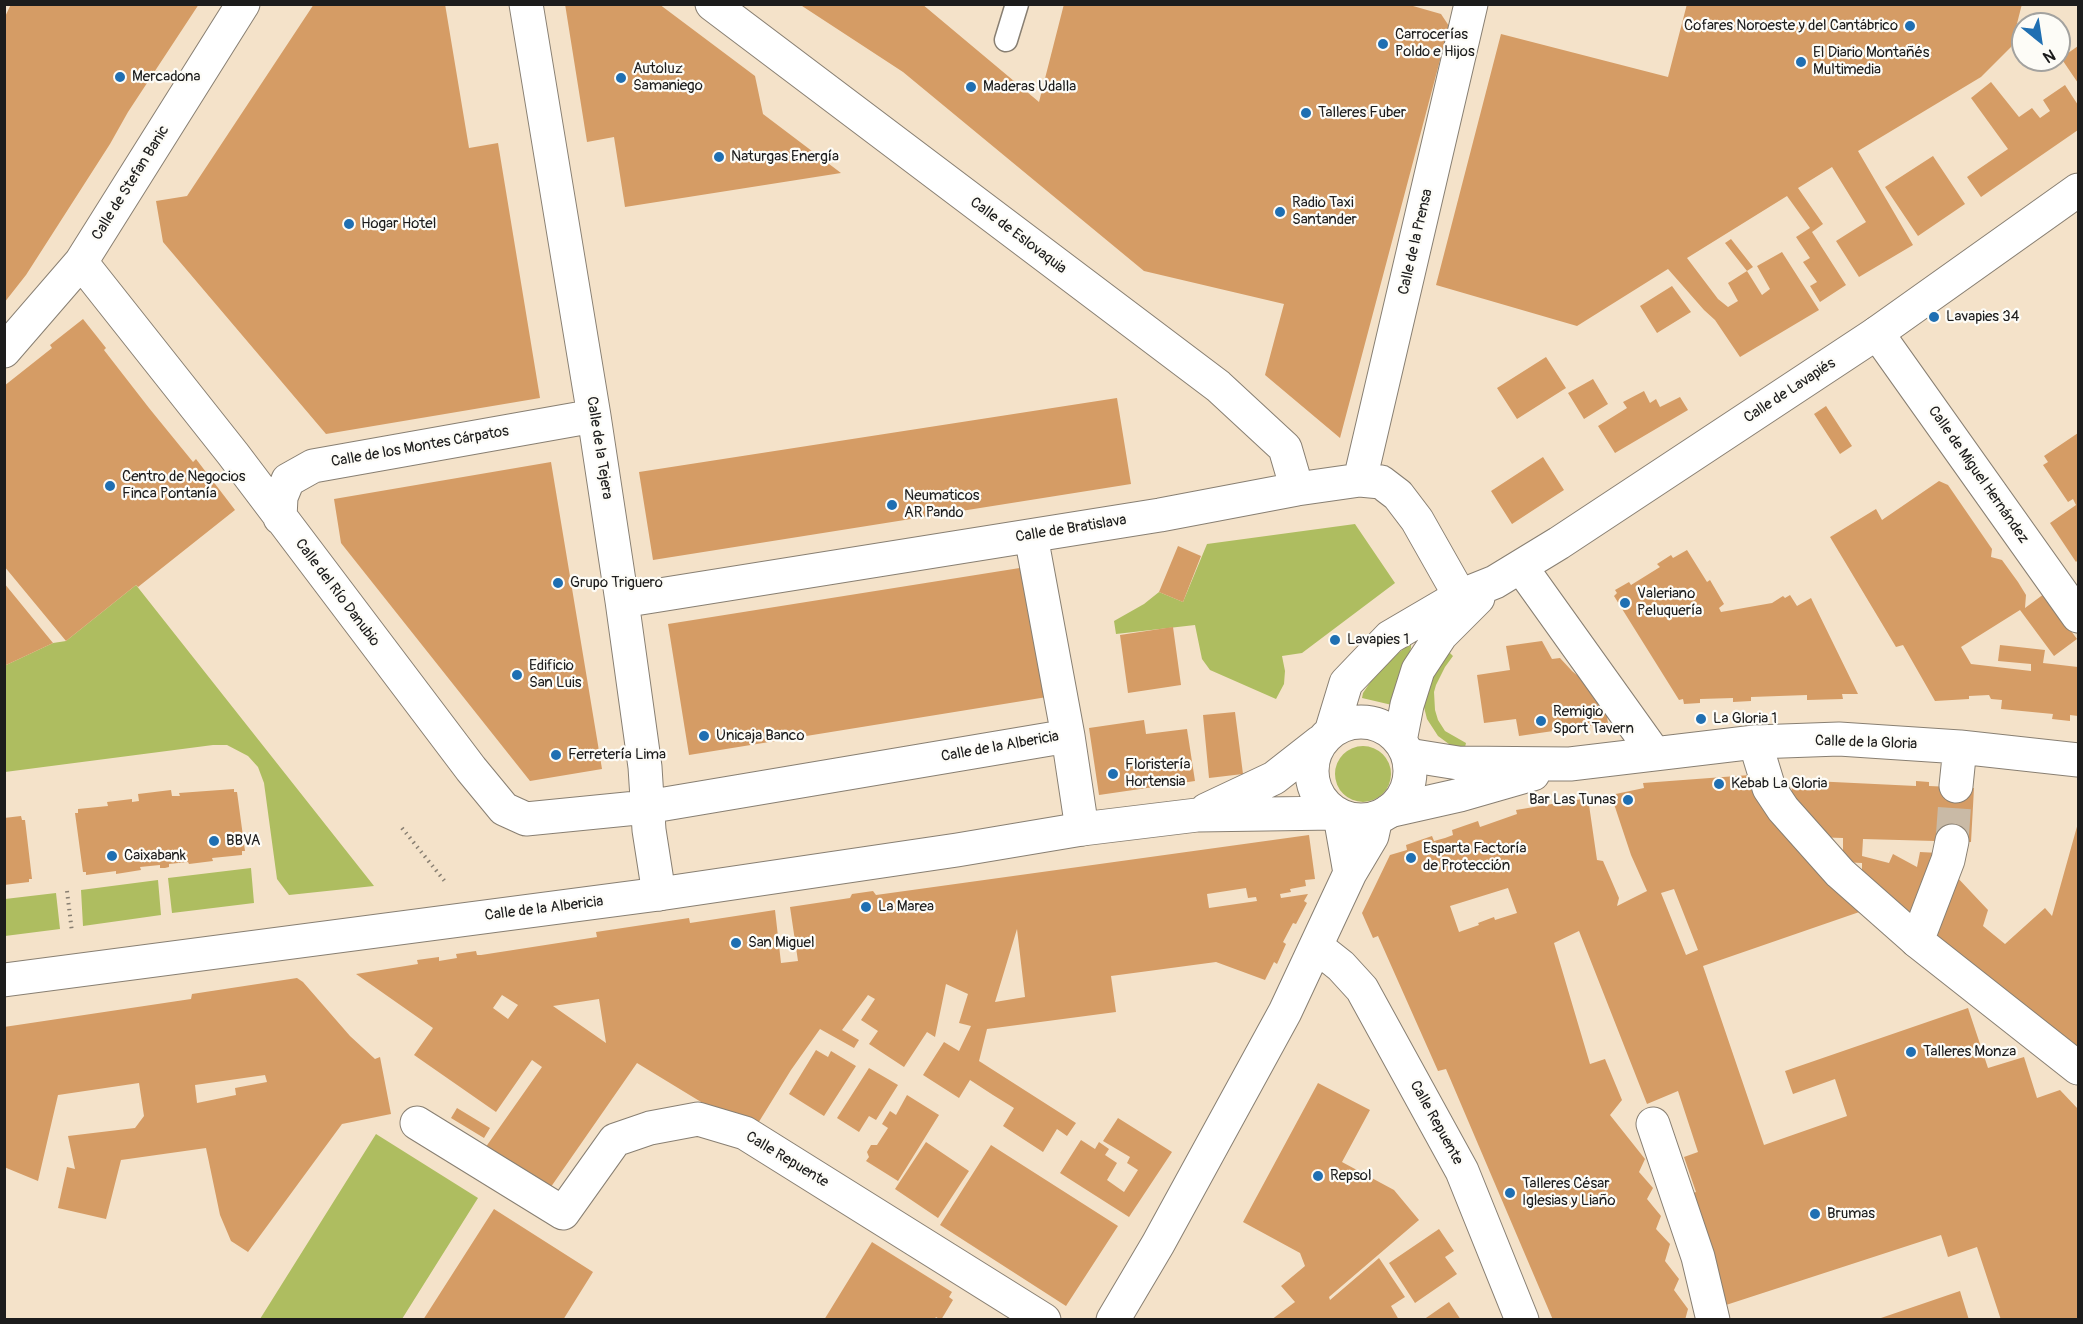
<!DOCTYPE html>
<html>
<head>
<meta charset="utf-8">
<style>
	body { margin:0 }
	#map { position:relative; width:2083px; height:1324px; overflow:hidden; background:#f4e2c9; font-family:Pangolin,sans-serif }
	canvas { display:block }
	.frame { position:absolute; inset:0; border:6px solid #1c1c1c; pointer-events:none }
	.north { position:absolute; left:2011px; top:12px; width:60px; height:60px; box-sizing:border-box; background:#fdfcf7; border:2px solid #a3a29f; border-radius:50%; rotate:150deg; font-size:16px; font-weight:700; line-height:24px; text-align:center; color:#1c1c1c }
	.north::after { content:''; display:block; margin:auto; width:21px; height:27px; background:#1f6fb2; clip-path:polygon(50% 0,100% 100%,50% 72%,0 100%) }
</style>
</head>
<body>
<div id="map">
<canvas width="2083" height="1324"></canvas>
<div class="frame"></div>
<div class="north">N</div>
</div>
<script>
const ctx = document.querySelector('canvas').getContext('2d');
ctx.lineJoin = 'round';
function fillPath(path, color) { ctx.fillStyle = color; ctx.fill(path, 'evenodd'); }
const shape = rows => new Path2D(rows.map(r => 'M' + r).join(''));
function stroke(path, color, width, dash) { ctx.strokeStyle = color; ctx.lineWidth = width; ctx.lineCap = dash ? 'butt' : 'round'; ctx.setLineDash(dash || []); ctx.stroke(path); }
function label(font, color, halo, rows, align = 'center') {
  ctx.font = font + ' Pangolin,sans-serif'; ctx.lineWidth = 4.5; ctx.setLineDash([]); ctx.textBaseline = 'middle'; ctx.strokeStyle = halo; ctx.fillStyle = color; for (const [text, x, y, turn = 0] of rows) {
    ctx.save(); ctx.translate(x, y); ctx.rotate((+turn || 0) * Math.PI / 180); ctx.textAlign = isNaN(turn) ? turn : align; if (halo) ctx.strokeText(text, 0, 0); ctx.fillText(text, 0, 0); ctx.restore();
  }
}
const green = shape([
	[1355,524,1395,583,1302,653,1282,656,1285,671,1284,684,1276,699,1210,670,1202,659,1195,625,1116,634,1114,621,1144,604,1159,592,1183,602,1207,544],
	[136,585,374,886,289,895,277,879,264,783,258,767,248,756,227,745,213,745,5,772,4,666,53,643,66,641],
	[1411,643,1411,648,1392,705,1362,698,1363,693,1375,675,1392,658],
	[1447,650,1453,656,1445,667,1436,685,1434,692,1435,710,1438,720,1445,731,1466,743,1464,751,1453,747,1438,736,1427,719,1424,707,1426,686],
	'1335 774a28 28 0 1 1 56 0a28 28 0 1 1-56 0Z',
	[251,868,254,903,172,913,168,878],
	[158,880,161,915,83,926,81,890],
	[56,893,60,929,5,936,5,899],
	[376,1134,478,1198,402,1319,260,1319]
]);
const building = shape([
	[11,4,199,4,128,112,110,144,26,275,4,303,4,19],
	[314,4,445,4,469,148,498,143,540,398,326,434,163,242,156,201,187,196],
	[565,4,659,4,755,76,763,114,841,173,625,207,614,137,587,142],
	[799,4,922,4,1039,102,1064,4,1406,4,1441,14,1449,26,1340,438,1265,375,1284,304,1144,271,903,72],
	[1687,4,2022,4,2011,47,1981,77,1858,151,1913,245,1859,277,1836,241,1866,222,1832,167,1798,188,1823,224,1812,232,1846,285,1820,302,1810,286,1817,282,1803,262,1810,258,1796,237,1810,228,1787,196,1687,258,1718,299,1728,307,1738,301,1728,283,1747,271,1725,243,1731,239,1753,267,1747,271,1762,295,1770,289,1757,266,1782,252,1819,310,1740,357,1715,320,1704,310,1668,269,1577,326,1436,285,1501,34,1668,77],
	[2078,46,2078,83,2061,58],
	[1991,82,2019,117,2032,108,2040,118,2050,111,2043,100,2065,85,2078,105,2078,130,1981,197,1967,177,2008,149,1971,98],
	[1933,156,1965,204,1918,236,1885,187],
	[1672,286,1691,312,1657,333,1640,306],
	[83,319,106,348,104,350,149,408,193,462,196,459,235,510,138,587,136,585,66,641,4,566,4,386,52,348,50,345],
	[1546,357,1566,388,1517,419,1497,388],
	[1593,379,1608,404,1584,419,1568,393],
	[1644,391,1650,403,1656,399,1660,407,1680,397,1688,410,1615,453,1598,426,1627,408,1623,402],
	[1117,398,1131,484,653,560,639,472],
	[1826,406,1852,446,1840,454,1814,414],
	[2078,433,2078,560,2076,562,2050,523,2076,505,2073,499,2068,502,2043,465,2048,462,2044,456],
	[1543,457,1564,490,1512,524,1491,491],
	[551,462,602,769,530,781,341,543,334,499],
	[1939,481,1948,485,1992,549,1991,557,2002,560,2018,582,2026,595,2025,608,2044,594,2077,639,2054,656,2020,610,1961,647,1971,664,2031,671,2031,664,1998,661,2000,645,2045,650,2043,663,2078,667,2078,716,2070,715,2070,721,2052,719,2053,714,2001,709,2002,700,1991,699,1989,695,1969,696,1969,699,1935,701,1903,645,1896,647,1830,537,1876,509,1882,520],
	[1178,546,1201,556,1183,602,1159,592],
	[1687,550,1707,582,1710,580,1724,604,1719,608,1721,612,1772,603,1783,596,1785,598,1790,595,1797,606,1811,598,1858,694,1842,694,1843,699,1807,700,1807,695,1751,697,1751,701,1733,702,1733,698,1700,699,1700,703,1684,704,1683,699,1679,700,1614,596,1617,593,1615,590,1629,582,1631,585,1660,567,1657,564,1671,555,1673,558],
	[1026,567,1047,697,689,755,668,624],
	[4,583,53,643,4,666],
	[1173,627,1181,685,1128,693,1120,635],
	[1542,641,1552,659,1560,658,1572,671,1604,698,1608,723,1519,736,1516,719,1484,723,1477,675,1510,670,1506,646],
	[1235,712,1243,774,1209,778,1203,715],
	[1144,720,1146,734,1187,729,1195,781,1099,795,1089,728],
	[1750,775,1868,909,1703,966,1764,1145,1847,1116,1835,1079,1793,1094,1785,1071,1968,1008,1988,1068,2024,1057,2037,1098,2060,1090,2078,1109,2078,1320,2001,1320,1977,1247,1948,1257,1941,1235,1726,1305,1690,1194,1696,1192,1684,1157,1698,1152,1678,1091,1647,1104,1579,931,1554,943,1590,1064,1605,1059,1622,1100,1610,1115,1645,1159,1639,1172,1653,1188,1647,1199,1661,1216,1656,1229,1670,1244,1665,1261,1679,1279,1674,1290,1688,1309,1685,1320,1553,1320,1446,1069,1438,1071,1378,936,1373,938,1362,913,1390,855,1407,850,1406,845,1432,836,1434,841,1445,838,1453,835,1452,830,1478,821,1480,827,1517,814,1516,810,1588,798,1597,860,1603,861,1619,898,1617,906,1647,891,1631,855,1611,795,1644,788,1643,783],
	[1508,888,1517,913,1495,920,1494,917,1478,923,1479,925,1459,932,1450,906],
	[1674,889,1698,950,1686,955,1661,893],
	[1792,780,1916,786,1916,781,1929,782,1929,786,1974,788,1971,842,1863,839,1862,856,1889,863,1893,854,1917,867,1920,852,1939,853,1910,923,1862,878,1862,863,1843,862,1843,838,1812,837,1791,808],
	[234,789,234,792,237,792,245,851,242,851,242,855,212,858,213,861,189,864,188,862,169,864,169,867,165,868,160,868,160,865,140,867,141,870,116,874,116,871,86,875,86,872,83,872,75,813,78,813,78,809,108,806,107,802,132,799,132,802,139,801,138,794,171,790,172,796,180,796,179,793],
	[21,816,22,820,25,820,32,879,29,879,29,882,4,885,4,818],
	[2078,823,2078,1054,1933,934,1955,875,1988,910,1983,926,2005,944,2045,908,2052,916],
	[1309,835,1315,879,1305,880,1306,886,1290,889,1291,892,1280,894,1281,898,1308,894,1304,901,1307,903,1296,924,1293,923,1283,942,1286,944,1277,964,1274,962,1265,980,1216,962,1111,976,1116,1012,987,1029,979,1061,1076,1123,1067,1136,1057,1129,1043,1152,1003,1126,1014,1108,993,1095,970,1080,959,1098,923,1075,944,1042,959,1051,971,1026,959,1023,968,994,946,984,935,1037,927,1032,904,1067,869,1044,878,1031,861,1020,875,999,868,995,842,1030,859,1040,854,1048,820,1029,791,1070,752,1133,637,1063,546,1194,483,1151,542,1067,532,1060,496,1112,414,1055,433,1028,356,974,418,964,417,960,439,957,439,961,457,958,456,954,476,951,477,955,481,955,597,937,596,932,689,918,690,923,775,910,781,963,798,961,790,907,850,898,852,894,873,891,876,895],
	[1246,888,1248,898,1256,897,1257,901,1209,908,1207,894],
	[1017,929,1025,997,995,1002],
	[502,995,518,1005,508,1019,493,1008],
	[599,999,606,1043,553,1006],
	[297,978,303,982,350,1036,375,1059,380,1057,391,1114,342,1124,248,1252,231,1241,220,1215,206,1148,121,1160,106,1219,58,1208,67,1167,75,1169,68,1136,135,1128,144,1116,139,1083,58,1095,38,1181,4,1167,4,1027,191,999,192,994],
	[265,1075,267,1082,235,1088,236,1095,197,1103,195,1085],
	[816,1050,828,1057,831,1051,856,1066,824,1116,789,1094],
	[869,1068,898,1085,876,1120,869,1116,859,1132,837,1118],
	[1318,1083,1370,1110,1342,1162,1394,1190,1419,1220,1329,1297,1330,1300,1379,1258,1405,1297,1391,1306,1399,1320,1271,1320,1295,1302,1281,1286,1305,1266,1300,1253,1243,1222],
	[907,1095,939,1115,898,1181,866,1161,869,1157,867,1152,871,1145,877,1145,888,1128,882,1124,890,1111,896,1115],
	[457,1108,490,1128,484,1138,451,1118],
	[1118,1118,1172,1152,1129,1217,1060,1173,1081,1140,1095,1149,1099,1142,1109,1149,1105,1155,1117,1163,1107,1180,1124,1192,1138,1170,1127,1163,1130,1157,1103,1141],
	[926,1142,969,1171,938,1218,895,1189],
	[991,1145,1118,1226,1066,1306,940,1225],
	[494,1209,593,1272,563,1320,423,1320],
	[1439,1229,1454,1251,1445,1257,1457,1274,1415,1303,1389,1263],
	[872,1242,952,1292,949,1297,953,1300,941,1320,936,1317,934,1320,824,1320],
	[1960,1291,1969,1320,1878,1320,1878,1319],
	[1449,1302,1461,1320,1423,1320]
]);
const minorTunnel = shape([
	[1952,841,1956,786]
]);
const path = shape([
	[402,828,447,884],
	[67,891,72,932]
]);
const service = shape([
	[1006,40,1017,4]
]);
const pedestrian = shape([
	[1755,742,1769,788,1783,809,1840,873,1917,941]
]);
const minor = shape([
	[526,4,594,416,622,601,645,767,649,830,659,894],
	[712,4,1218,386,1285,448,1297,489],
	[81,262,233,454,471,769,504,809,526,819,647,807,1068,736],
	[1877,333,2078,616],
	[4,351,81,262,243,4],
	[1360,480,1471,4],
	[280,518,281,497,288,480,313,466,594,416],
	[1031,536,1068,736,1082,829],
	[1521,567,1654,753],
	[622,601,1160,515,1297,489,1360,480,1381,482,1398,495,1417,520,1460,596],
	[1408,755,1458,763,1570,764,1755,742,1839,739,1960,747,2078,760],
	[1956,786,1960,747],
	[1389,811,1460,795,1533,774],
	[1340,816,1350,873],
	[1952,841,1948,860,1917,941,2078,1068],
	[1317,947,1341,966,1362,989,1462,1171,1522,1320],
	[417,1123,563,1213,615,1140,650,1128,698,1119,745,1133,1044,1320],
	[1653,1124,1698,1257,1713,1320],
	[1113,1320,1158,1244,1285,1012,1350,873,1372,836,1376,818]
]);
const secondary = shape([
	'1312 771a49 49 0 1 1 98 0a49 49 0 1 1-98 0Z',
	[1332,729,1346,683,1390,637,1460,596,1495,582,1559,543,1877,333,2078,190],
	[1400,741,1407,705,1418,670,1441,635,1478,598],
	[1206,810,1274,778,1320,742],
	[4,980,659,894,957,850,1082,829,1197,815,1335,813]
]);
const markers = [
	[1910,26,6,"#1f6fb2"],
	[1383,44,6,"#1f6fb2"],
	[1801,62,6,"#1f6fb2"],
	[120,77,6,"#1f6fb2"],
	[621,78,6,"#1f6fb2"],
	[971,87,6,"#1f6fb2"],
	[1306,113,6,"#1f6fb2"],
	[719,157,6,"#1f6fb2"],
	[1280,212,6,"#1f6fb2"],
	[349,224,6,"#1f6fb2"],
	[1934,317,6,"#1f6fb2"],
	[110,486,6,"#1f6fb2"],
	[892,505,6,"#1f6fb2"],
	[558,583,6,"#1f6fb2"],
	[1625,603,6,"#1f6fb2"],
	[1335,640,6,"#1f6fb2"],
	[517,675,6,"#1f6fb2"],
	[1701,719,6,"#1f6fb2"],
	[1541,721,6,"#1f6fb2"],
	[704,736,6,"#1f6fb2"],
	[556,755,6,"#1f6fb2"],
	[1113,774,6,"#1f6fb2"],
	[1719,784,6,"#1f6fb2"],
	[1628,800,6,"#1f6fb2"],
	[214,841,6,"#1f6fb2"],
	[112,856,6,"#1f6fb2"],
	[1411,858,6,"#1f6fb2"],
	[866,907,6,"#1f6fb2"],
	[736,943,6,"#1f6fb2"],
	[1911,1052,6,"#1f6fb2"],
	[1318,1176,6,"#1f6fb2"],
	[1510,1193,6,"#1f6fb2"],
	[1815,1214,6,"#1f6fb2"]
];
const poiNames = [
	["Cofares Noroeste y del Cantábrico",1898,26,"right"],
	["Carrocerías",1395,35],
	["Poldo e Hijos",1395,52],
	["El Diario Montañés",1813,53],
	["Multimedia",1813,70],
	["Autoluz",633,69],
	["Samaniego",633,86],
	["Mercadona",132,77],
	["Maderas Udalla",983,87],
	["Talleres Fuber",1318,113],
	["Naturgas Energía",731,157],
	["Radio Taxi",1292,203],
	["Santander",1292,220],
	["Hogar Hotel",361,224],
	["Lavapies 34",1946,317],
	["Centro de Negocios",122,477],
	["Finca Pontanía",122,494],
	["Neumaticos",904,496],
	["AR Pando",904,513],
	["Grupo Triguero",570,583],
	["Valeriano",1637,594],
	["Peluquería",1637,611],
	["Lavapies 1",1347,640],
	["Edificio",529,666],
	["San Luis",529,683],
	["Remigio",1553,712],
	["Sport Tavern",1553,729],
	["La Gloria 1",1713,719],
	["Unicaja Banco",716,736],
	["Ferretería Lima",568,755],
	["Floristería",1125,765],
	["Hortensia",1125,782],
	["Kebab La Gloria",1731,784],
	["Bar Las Tunas",1616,800,"right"],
	["BBVA",226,841],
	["Esparta Factoría",1423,849],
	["de Protección",1423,866],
	["Caixabank",124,856],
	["La Marea",878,907],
	["San Miguel",748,943],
	["Talleres Monza",1923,1052],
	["Repsol",1330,1176],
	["Talleres César",1522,1184],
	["Iglesias y Liaño",1522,1201],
	["Brumas",1827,1214]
];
const streetNames = [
	["Calle de Stefan Banic",131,183,-58],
	["Calle de Eslovaquia",1018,236,37],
	["Calle de la Prensa",1416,242,-77],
	["Calle de Lavapiés",1790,391,-33],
	["Calle de los Montes Cárpatos",420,447,-10],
	["Calle de la Tejera",599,448,81],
	["Calle de Miguel Hernández",1978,475,55],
	["Calle de Bratislava",1071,529,-9],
	["Calle del Río Danubio",337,593,53],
	["Calle de la Gloria",1866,743,2],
	["Calle de la Albericia",1000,747,-10],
	["Calle de la Albericia",544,909,-7],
	["Calle Repuente",1436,1123,61],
	["Calle Repuente",787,1160,31]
];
fillPath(green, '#aebd60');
fillPath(building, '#d59c65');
stroke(minorTunnel, '#c9baa6', 33, [33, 16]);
stroke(service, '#887f72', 25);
stroke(pedestrian, '#887f72', 35);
stroke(minor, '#887f72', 35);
stroke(secondary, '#887f72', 35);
stroke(path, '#887f72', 4, [1.5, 4.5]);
stroke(service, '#fff', 22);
stroke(pedestrian, '#fff', 33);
stroke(minor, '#fff', 33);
stroke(secondary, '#fff', 33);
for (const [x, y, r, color] of markers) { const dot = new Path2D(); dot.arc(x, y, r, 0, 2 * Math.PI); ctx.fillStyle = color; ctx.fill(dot); stroke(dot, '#fdfcf7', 2); }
label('15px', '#1c1c1c', '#fdfcf7', poiNames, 'left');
label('15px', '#1c1c1c', '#fdfcf7', streetNames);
</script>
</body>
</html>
